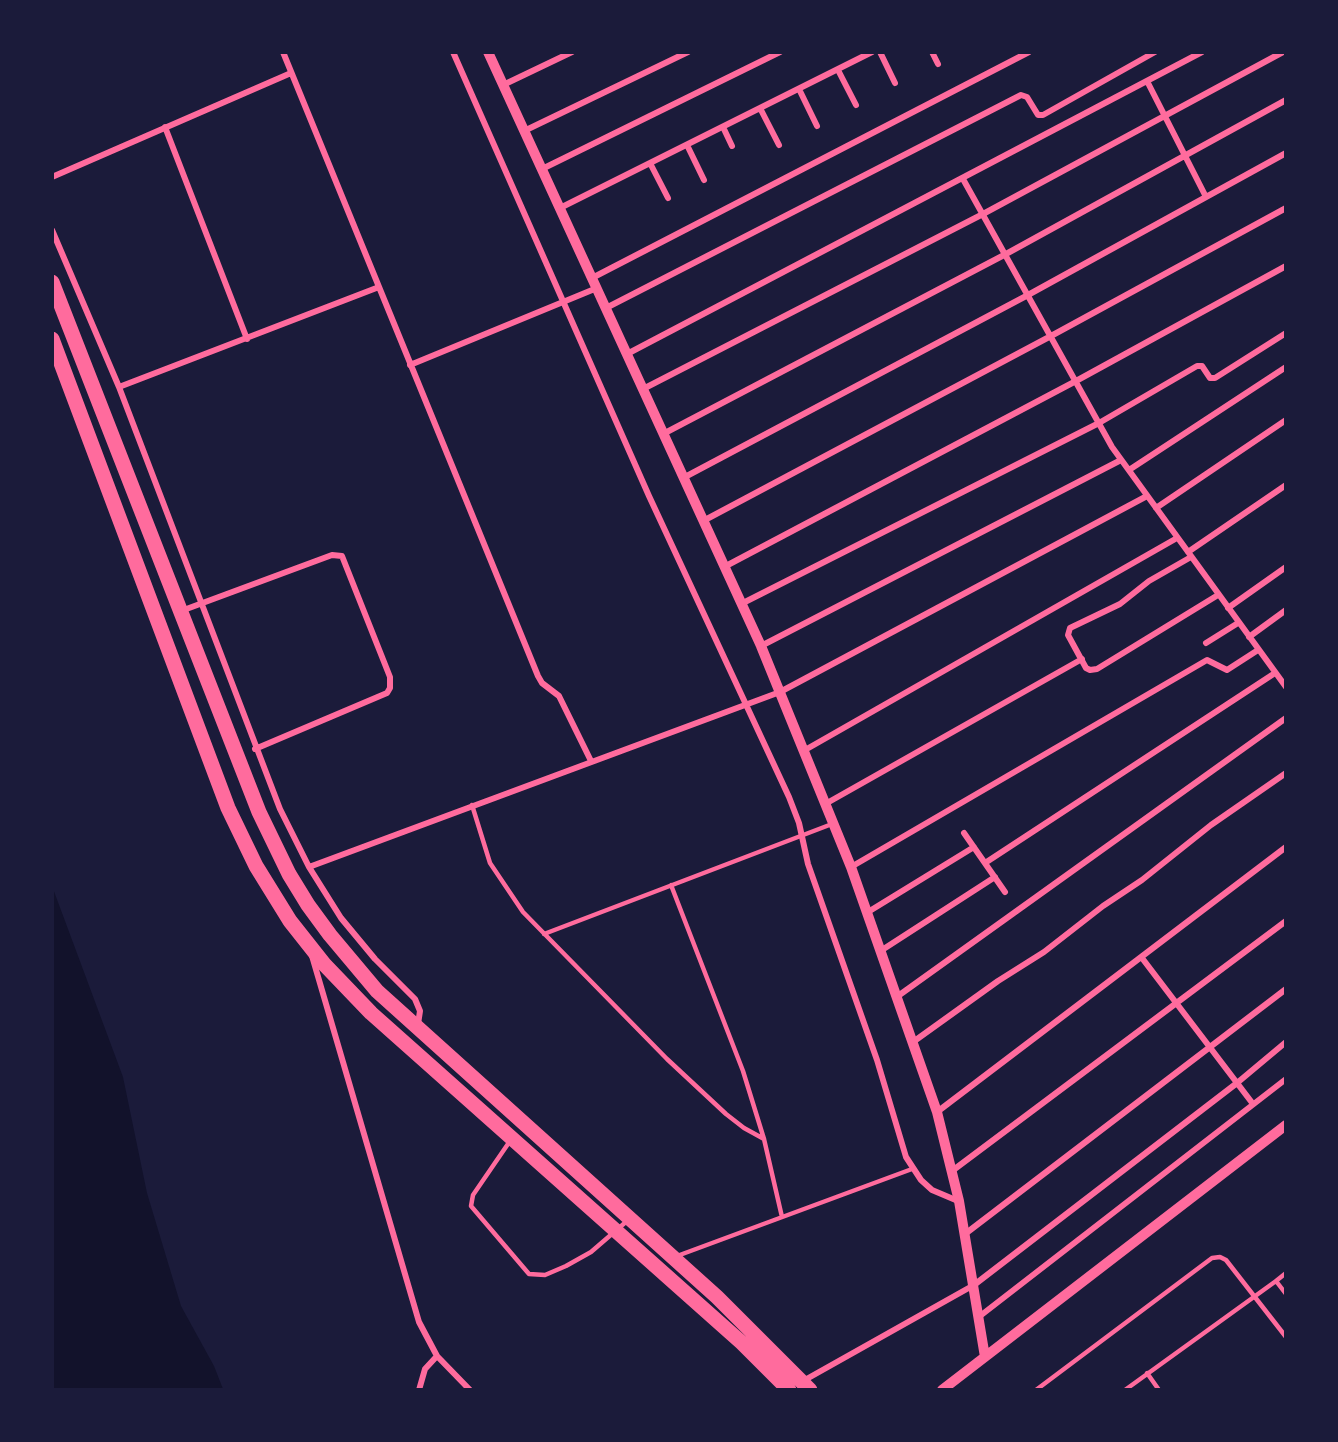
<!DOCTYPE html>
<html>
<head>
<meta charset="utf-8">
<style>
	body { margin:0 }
	#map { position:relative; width:1338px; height:1442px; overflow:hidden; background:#1b1b3a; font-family:"Libre Baskerville",serif }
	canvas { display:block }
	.frame { position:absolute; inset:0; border:54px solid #1b1b3a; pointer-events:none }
</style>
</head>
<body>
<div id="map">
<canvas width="1338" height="1442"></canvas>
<div class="frame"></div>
</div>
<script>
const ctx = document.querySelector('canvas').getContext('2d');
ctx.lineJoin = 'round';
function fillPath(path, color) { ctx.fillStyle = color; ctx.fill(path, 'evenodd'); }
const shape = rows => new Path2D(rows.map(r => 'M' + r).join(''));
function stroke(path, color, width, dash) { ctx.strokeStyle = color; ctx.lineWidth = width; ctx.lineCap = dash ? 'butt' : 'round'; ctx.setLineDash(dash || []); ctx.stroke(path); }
const water = shape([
	[52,886,123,1077,147,1193,181,1306,214,1366,223,1389,53,1389]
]);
const service = shape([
	[472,805,490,863,523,912,667,1059,726,1114,744,1128,764,1139],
	[671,885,743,1071,764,1139,782,1217],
	[544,934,832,824],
	[510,1141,473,1195,471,1206,529,1274,545,1275,566,1266,591,1252,627,1221],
	[677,1256,912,1169],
	[1276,1281,1286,1273],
	[1147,1373,1159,1390],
	[1036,1390,1212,1258,1220,1257,1226,1260,1286,1337],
	[1125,1390,1276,1281,1286,1294]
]);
const minor = shape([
	[283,52,538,676,542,683,559,696,591,761],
	[453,52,649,496,789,797,799,823,808,864,877,1060,906,1157,921,1180,932,1190,958,1201],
	[880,52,895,83],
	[932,52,938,64],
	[838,70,856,105],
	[1147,81,1206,197],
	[503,85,572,52],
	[799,89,817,126],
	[760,108,779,145],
	[165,127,247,339],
	[723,127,732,146],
	[524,131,688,52],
	[687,145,704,180],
	[650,163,668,198],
	[542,169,780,52],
	[52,177,291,73],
	[963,179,1112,447,1286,687],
	[560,208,872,52],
	[52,230,119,387,280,809,309,867,341,918,375,959,415,999,420,1011,418,1024],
	[592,278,1029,52],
	[606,308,1021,95,1027,97,1038,115,1043,115,1155,52],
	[627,354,1202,52],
	[410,365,597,288],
	[119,387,379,287],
	[643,389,983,214,1283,52],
	[663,434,1006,254,1286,100],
	[1129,470,1286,367],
	[683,478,1028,295,1286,153],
	[1156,508,1286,420],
	[703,521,1051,336,1286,208],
	[1188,552,1286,485],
	[1191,557,1149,581,1120,604,1070,628,1068,635,1086,668,1090,670,1097,669,1218,595],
	[724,567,1076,381,1286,266],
	[741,604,1099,423,1197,366,1202,366,1210,378,1215,378,1286,333],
	[1228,608,1286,567],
	[181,611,332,555,342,556,390,677,390,688,387,693,255,749],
	[1249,637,1286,610],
	[1206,643,1238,623],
	[761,646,1121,460],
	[805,750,1177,538],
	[827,803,1082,659],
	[964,833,1005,892],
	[985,863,1275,673],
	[309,867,780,692,1147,496],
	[851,867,1207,660,1227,670,1258,650],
	[868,912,974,847],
	[882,950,995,877],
	[312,956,419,1322,437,1356,470,1390],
	[1142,958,1253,1104],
	[898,996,1286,718],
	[913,1042,998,981,1044,952,1103,906,1142,880,1211,825,1286,773],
	[937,1112,1286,847],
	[952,1171,1286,921],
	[965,1234,1286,989],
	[980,1316,1286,1079],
	[803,1381,974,1285,1237,1083,1286,1042],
	[419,1390,425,1369,437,1356]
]);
const tertiary = shape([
	[488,52,761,646,851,867,937,1112,959,1201,985,1357],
	[942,1390,1286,1125]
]);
const trunk = shape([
	[52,282,259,812,289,874,308,905,330,935,377,991,717,1297,810,1390],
	[52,339,228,808,256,866,290,921,324,964,371,1013,742,1343,789,1390]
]);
fillPath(water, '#12122b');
stroke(service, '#ff6b9d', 4.5);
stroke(minor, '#ff6b9d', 6);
stroke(tertiary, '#ff6b9d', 10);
stroke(trunk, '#ff6b9d', 15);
</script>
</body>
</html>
